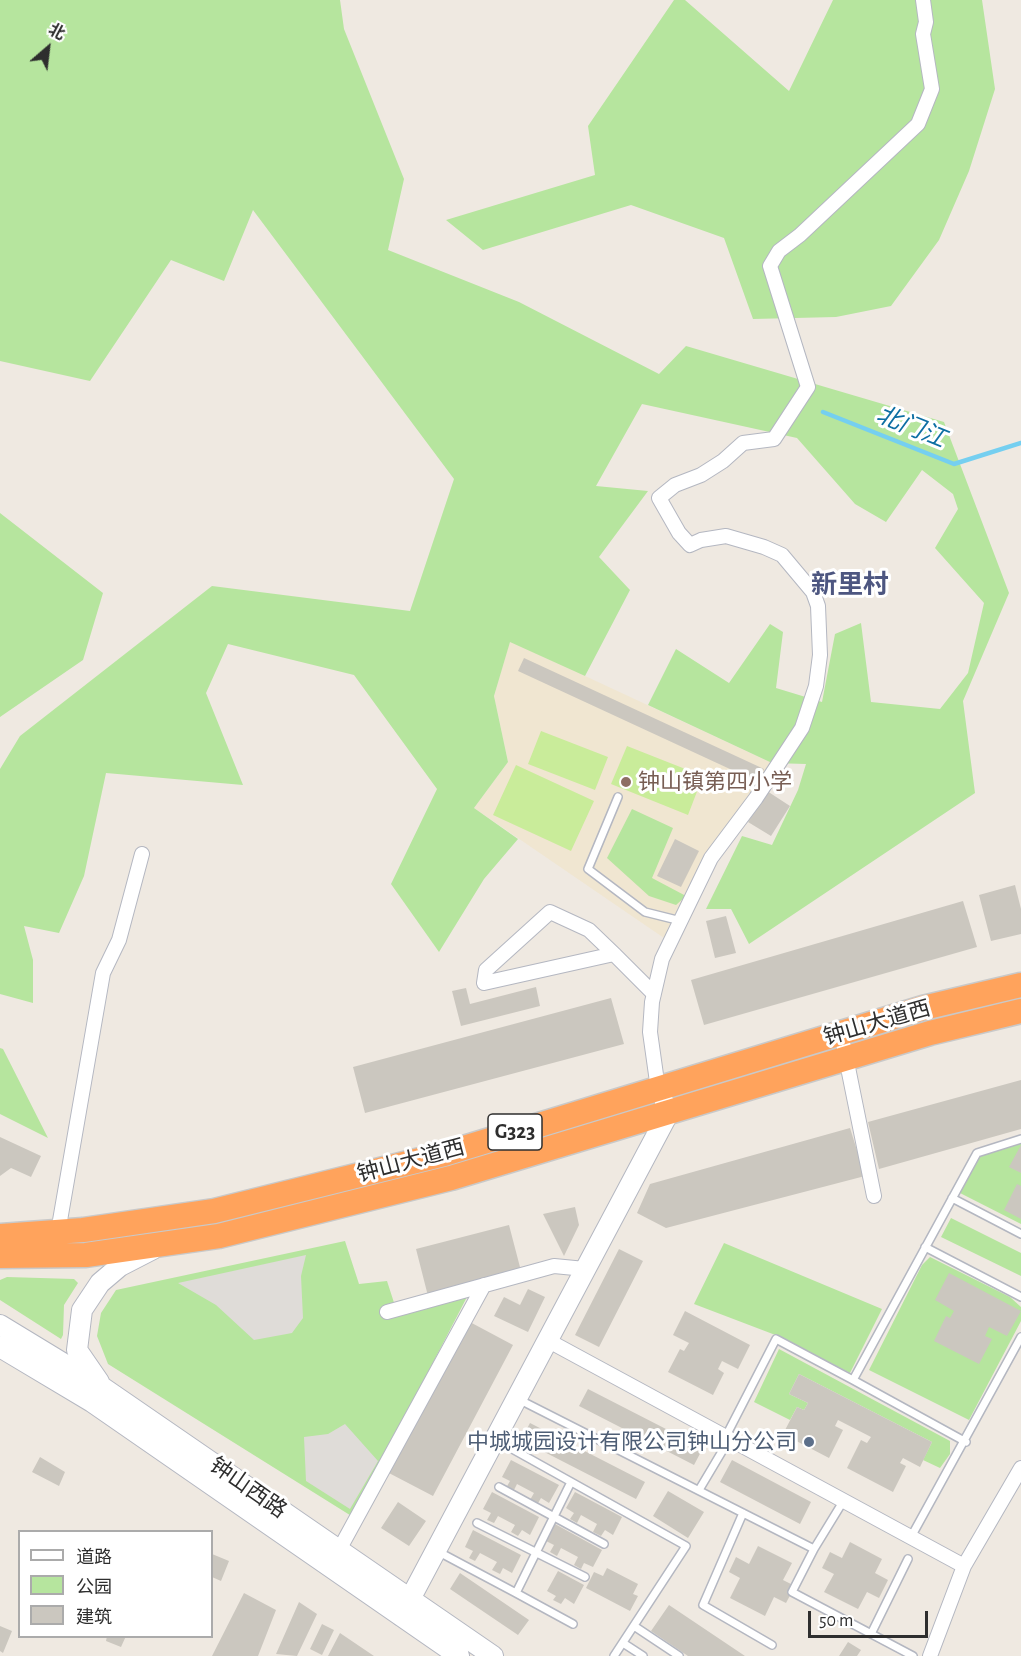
<!DOCTYPE html>
<html>
<head>
<meta charset="utf-8">
<style>
	body { margin:0 }
	#map { position:relative; width:1021px; height:1656px; overflow:hidden; background:#efe9e1; font-family:"Alegreya Sans","Noto Sans SC",sans-serif }
	canvas { display:block }
	.legend { position:absolute; left:18px; top:1530px; width:195px; height:108px; box-sizing:border-box; background:#fff; border:2px solid #ababab; margin:0; padding:8px 10px; list-style:none; font-size:18px; color:#2e2e2e }
	.legend li { display:flex; align-items:center; gap:12px; height:30px }
	.legend b { width:30px; border:2px solid #ababab }
	.north { position:absolute; left:18px; top:18px; width:60px; height:60px; -webkit-text-stroke:4px #fff; paint-order:stroke; rotate:28deg; font-size:16px; font-weight:700; line-height:24px; text-align:center; color:#2e2e2e }
	.north::after { content:''; display:block; margin:auto; width:21px; height:27px; background:#2e2e2e; clip-path:polygon(50% 0,100% 100%,50% 72%,0 100%) }
	.scale { position:absolute; left:808px; top:1611px; width:120px; height:27px; box-sizing:border-box; border:3px solid #2e2e2e; border-top:0; padding-left:8px; font-size:18px; line-height:21px; white-space:nowrap; color:#2e2e2e; -webkit-text-stroke:4px #fff; paint-order:stroke }
</style>
</head>
<body>
<div id="map">
<canvas width="1021" height="1656"></canvas>
<ul class="legend">
<li><b style="height:8px;background:#fff"></b>道路</li>
<li><b style="height:16px;background:#b6e59e"></b>公园</li>
<li><b style="height:16px;background:#cbc7bf"></b>建筑</li>
</ul>
<div class="north">北</div>
<div class="scale">50 m</div>
</div>
<script>
const ctx = document.querySelector('canvas').getContext('2d');
ctx.lineJoin = 'round';
function fillPath(path, color) { ctx.fillStyle = color; ctx.fill(path, 'evenodd'); }
const shape = rows => new Path2D(rows.map(r => 'M' + r).join(''));
function stroke(path, color, width, dash) { ctx.strokeStyle = color; ctx.lineWidth = width; ctx.lineCap = dash ? 'butt' : 'round'; ctx.setLineDash(dash || []); ctx.stroke(path); }
function label(font, color, halo, rows, align = 'center') {
  ctx.font = font + ' "Alegreya Sans","Noto Sans SC",sans-serif'; ctx.lineWidth = 6; ctx.setLineDash([]); ctx.textBaseline = 'middle'; ctx.strokeStyle = halo; ctx.fillStyle = color; for (const [text, x, y, turn = 0] of rows) {
    ctx.save(); ctx.translate(x, y); ctx.rotate((+turn || 0) * Math.PI / 180); ctx.textAlign = isNaN(turn) ? turn : align; if (halo) ctx.strokeText(text, 0, 0); ctx.fillText(text, 0, 0); ctx.restore();
  }
}
const education = shape([
	[510,641,772,763,748,801,706,854,664,938,474,808,508,762,494,696]
]);
const green = shape([
	[0,0,340,0,344,29,404,179,388,250,519,302,659,374,686,346,944,422,1009,593,963,701,975,793,749,944,731,909,706,909,742,836,772,845,798,790,806,764,772,763,648,705,676,649,729,683,770,624,783,632,776,688,822,702,835,634,861,623,871,702,940,709,968,673,984,603,935,548,958,509,953,494,922,470,886,522,855,504,797,438,642,404,596,486,648,491,599,557,630,590,585,676,510,642,494,696,508,762,474,808,518,839,484,879,439,952,391,884,437,789,354,675,228,644,206,693,243,785,106,773,84,876,59,933,24,926,33,960,33,1003,0,994,0,769,20,736,212,586,410,611,454,479,253,210,224,281,171,260,90,381,0,361],
	[674,0,685,0,789,91,833,0,982,0,995,89,969,171,939,240,891,306,836,317,753,319,724,238,631,205,483,250,446,220,595,175,588,126],
	[0,513,103,593,83,660,0,717],
	[632,809,673,828,652,878,686,896,676,905,649,896,607,858],
	[0,1048,3,1049,48,1138,0,1114],
	[1021,1143,1021,1224,960,1193,981,1155],
	[951,1218,1021,1253,1021,1276,941,1237],
	[345,1241,359,1284,387,1281,398,1315,468,1295,353,1517,108,1364,97,1336,101,1313,116,1290],
	[724,1243,882,1309,850,1373,778,1336,694,1304],
	[930,1257,1010,1297,1021,1307,1021,1321,969,1420,869,1370,922,1265],
	[7,1277,74,1279,78,1283,64,1305,63,1335,61,1339,0,1300,0,1280],
	[779,1349,950,1441,950,1454,940,1468,923,1460,932,1442,799,1374,789,1394,808,1403,804,1410,797,1407,790,1420,754,1402]
]);
const pitch = shape([
	[541,731,608,757,595,790,528,764],
	[627,746,703,776,688,815,611,784],
	[516,765,594,801,571,851,493,815]
]);
const plaza = shape([
	[306,1255,301,1276,303,1318,292,1333,254,1340,216,1305,178,1283],
	[345,1424,378,1461,350,1509,306,1481,304,1437,328,1434]
]);
const stream = shape([
	[823,412,954,464,1021,443]
]);
const building = shape([
	[524,658,764,769,758,782,518,671],
	[767,791,790,806,771,836,748,822],
	[675,839,699,851,681,887,657,876],
	[1015,885,1021,909,1021,934,991,941,979,895],
	[963,901,977,947,704,1025,691,980],
	[726,916,736,953,715,958,706,921],
	[536,987,540,1006,461,1026,452,991,466,988,470,1004],
	[611,998,624,1044,365,1113,353,1067],
	[1021,1080,1021,1129,879,1169,868,1122],
	[850,1128,865,1176,666,1228,637,1213,650,1184],
	[0,1137,41,1156,31,1177,11,1168,0,1176],
	[1021,1145,1021,1173,1009,1167],
	[1017,1184,1021,1186,1021,1219,1004,1210],
	[575,1207,579,1225,564,1256,543,1214],
	[509,1225,521,1271,428,1296,416,1249],
	[619,1249,643,1261,599,1347,575,1335],
	[949,1273,1021,1311,1007,1336,989,1327,985,1336,992,1339,979,1364,934,1341,946,1316,950,1318,954,1311,935,1300],
	[528,1289,545,1297,528,1332,494,1316,504,1297,520,1305],
	[685,1311,750,1345,738,1369,722,1361,718,1369,724,1373,713,1395,668,1372,680,1349,684,1351,689,1343,673,1335],
	[468,1321,513,1345,433,1496,387,1472],
	[799,1374,932,1442,920,1467,903,1458,900,1463,906,1466,893,1492,847,1468,861,1440,867,1443,871,1437,838,1420,835,1426,843,1430,829,1458,783,1434,797,1407,804,1410,808,1403,789,1394],
	[588,1389,703,1448,694,1465,579,1406],
	[530,1423,645,1482,636,1499,521,1440],
	[40,1457,65,1472,59,1486,32,1472],
	[511,1460,559,1485,549,1503,541,1498,537,1505,530,1500,534,1493,517,1484,513,1492,506,1488,510,1481,502,1477],
	[732,1460,811,1502,800,1524,720,1482],
	[668,1491,704,1512,688,1538,653,1516],
	[492,1492,539,1517,530,1535,522,1530,518,1536,511,1532,515,1525,498,1516,494,1523,487,1520,491,1513,483,1509],
	[575,1492,622,1517,613,1535,605,1530,601,1536,593,1532,597,1524,581,1515,577,1523,570,1519,574,1513,566,1508],
	[398,1502,426,1521,409,1546,381,1528],
	[555,1524,602,1550,593,1567,584,1563,581,1569,574,1565,578,1557,561,1548,557,1556,550,1552,554,1545,546,1541],
	[473,1530,521,1555,512,1573,503,1568,500,1574,492,1570,497,1562,480,1553,475,1561,469,1558,473,1551,465,1547],
	[850,1542,882,1559,875,1573,888,1580,879,1598,867,1592,858,1609,824,1592,834,1574,822,1568,830,1552,842,1558],
	[758,1546,792,1563,783,1580,795,1586,786,1603,774,1597,765,1616,730,1598,740,1578,729,1572,736,1557,749,1564],
	[212,1554,229,1561,221,1581,212,1577],
	[607,1568,638,1584,633,1594,638,1596,630,1611,586,1588,594,1572,603,1576],
	[558,1571,584,1585,574,1604,565,1598,561,1604,553,1600,556,1596,547,1591],
	[460,1573,529,1620,518,1635,450,1589],
	[244,1593,276,1610,258,1656,212,1656],
	[299,1602,317,1614,297,1656,276,1654],
	[669,1605,745,1656,688,1656,651,1631],
	[322,1624,334,1630,322,1655,310,1649],
	[0,1626,12,1631,3,1653,0,1651],
	[340,1633,374,1656,328,1656],
	[107,1636,126,1636,121,1647,106,1641],
	[848,1642,861,1650,857,1656,839,1656]
]);
const lane = shape([
	[618,797,588,869,645,912,681,921],
	[952,1198,1021,1234],
	[925,1247,1021,1297],
	[518,1399,814,1549,792,1592,913,1656],
	[726,1436,776,1339,853,1380],
	[496,1440,686,1546,614,1656],
	[966,1442,853,1380,977,1153,1021,1139],
	[499,1487,604,1544],
	[699,1490,730,1438],
	[743,1513,703,1605,772,1645],
	[477,1523,585,1577],
	[911,1537,1021,1337],
	[814,1549,844,1500],
	[437,1551,516,1593,571,1482],
	[516,1593,573,1624],
	[634,1626,679,1656],
	[871,1634,908,1559],
	[623,1643,643,1656]
]);
const street = shape([
	[614,954,484,983,486,970,550,912,589,930,614,954,654,994],
	[841,1033,874,1196],
	[658,1089,650,1032,652,1002,662,959,711,858,756,798,802,728,816,686,820,655,818,606,813,592,782,555,764,547,726,536,701,540,690,545,679,533,659,498,675,485,701,475,723,461,743,443,774,439,808,387,770,266,779,251,800,235,918,124,932,89,923,34,926,22,923,0],
	[58,1232,103,973,119,940,142,854],
	[387,1312,554,1266,585,1269],
	[547,1340,964,1566],
	[339,1550,484,1285],
	[930,1656,964,1566,1021,1468]
]);
const secondary = shape([
	[0,1325,102,1387,493,1656],
	[0,1347,92,1402,459,1656],
	[99,1382,77,1350,82,1310,100,1283,120,1266,153,1249],
	[401,1616,669,1112,665,1104]
]);
const highway = shape([
	[0,1236,83,1230,214,1211,444,1154,923,1008,1021,985],
	[0,1256,86,1255,219,1236,451,1178,930,1033,1021,1011]
]);
const markers = [
	[626,782,6,"#8d6e63"],
	[809,1442,6,"#5c6f8a"]
];
const shields = [
	[515,1132,54]
];
const shieldNames = [
	["G323",515,1132]
];
const educationNames = [
	["钟山镇第四小学",638,782]
];
const streetNames = [
	["钟山大道西",877,1023,-16],
	["钟山大道西",411,1161,-15],
	["钟山西路",248,1488,35]
];
const serviceNames = [
	["中城城园设计有限公司钟山分公司",797,1442]
];
const waterNames = [
	["北门江",911,427,22]
];
const quarterNames = [
	["新里村",850,585]
];
fillPath(education, '#f0e6d1');
fillPath(green, '#b6e59e');
fillPath(pitch, '#c9ec9a');
fillPath(plaza, '#dfdcd8');
stroke(stream, '#75cff0', 4.5);
fillPath(building, '#cbc7bf');
stroke(lane, '#b4b7c1', 10);
stroke(street, '#b4b7c1', 16);
stroke(secondary, '#b4b7c1', 22);
stroke(highway, '#c9c9c9', 27);
stroke(lane, '#fff', 7);
stroke(street, '#fff', 14);
stroke(secondary, '#fff', 20);
stroke(highway, '#ffa35c', 24);
for (const [x, y, r, color] of markers) { const dot = new Path2D(); dot.arc(x, y, r, 0, 2 * Math.PI); ctx.fillStyle = color; ctx.fill(dot); stroke(dot, '#fff', 2); }
for (const [x, y, w] of shields) { const box = new Path2D(); box.roundRect(x - w / 2, y - 18, w, 36, 4.5); ctx.fillStyle = '#fff'; ctx.fill(box); stroke(box, '#2e2e2e', 1.5); }
label('bold 21px', '#2e2e2e', null, shieldNames);
label('22px', '#785e54', '#fff', educationNames, 'left');
label('22px', '#2e2e2e', '#fff', streetNames);
label('22px', '#4e5e75', '#fff', serviceNames, 'right');
label('italic 24px', '#0d6fa3', '#fff', waterNames);
label('bold 26px', '#4d5680', '#fff', quarterNames);
</script>
</body>
</html>
